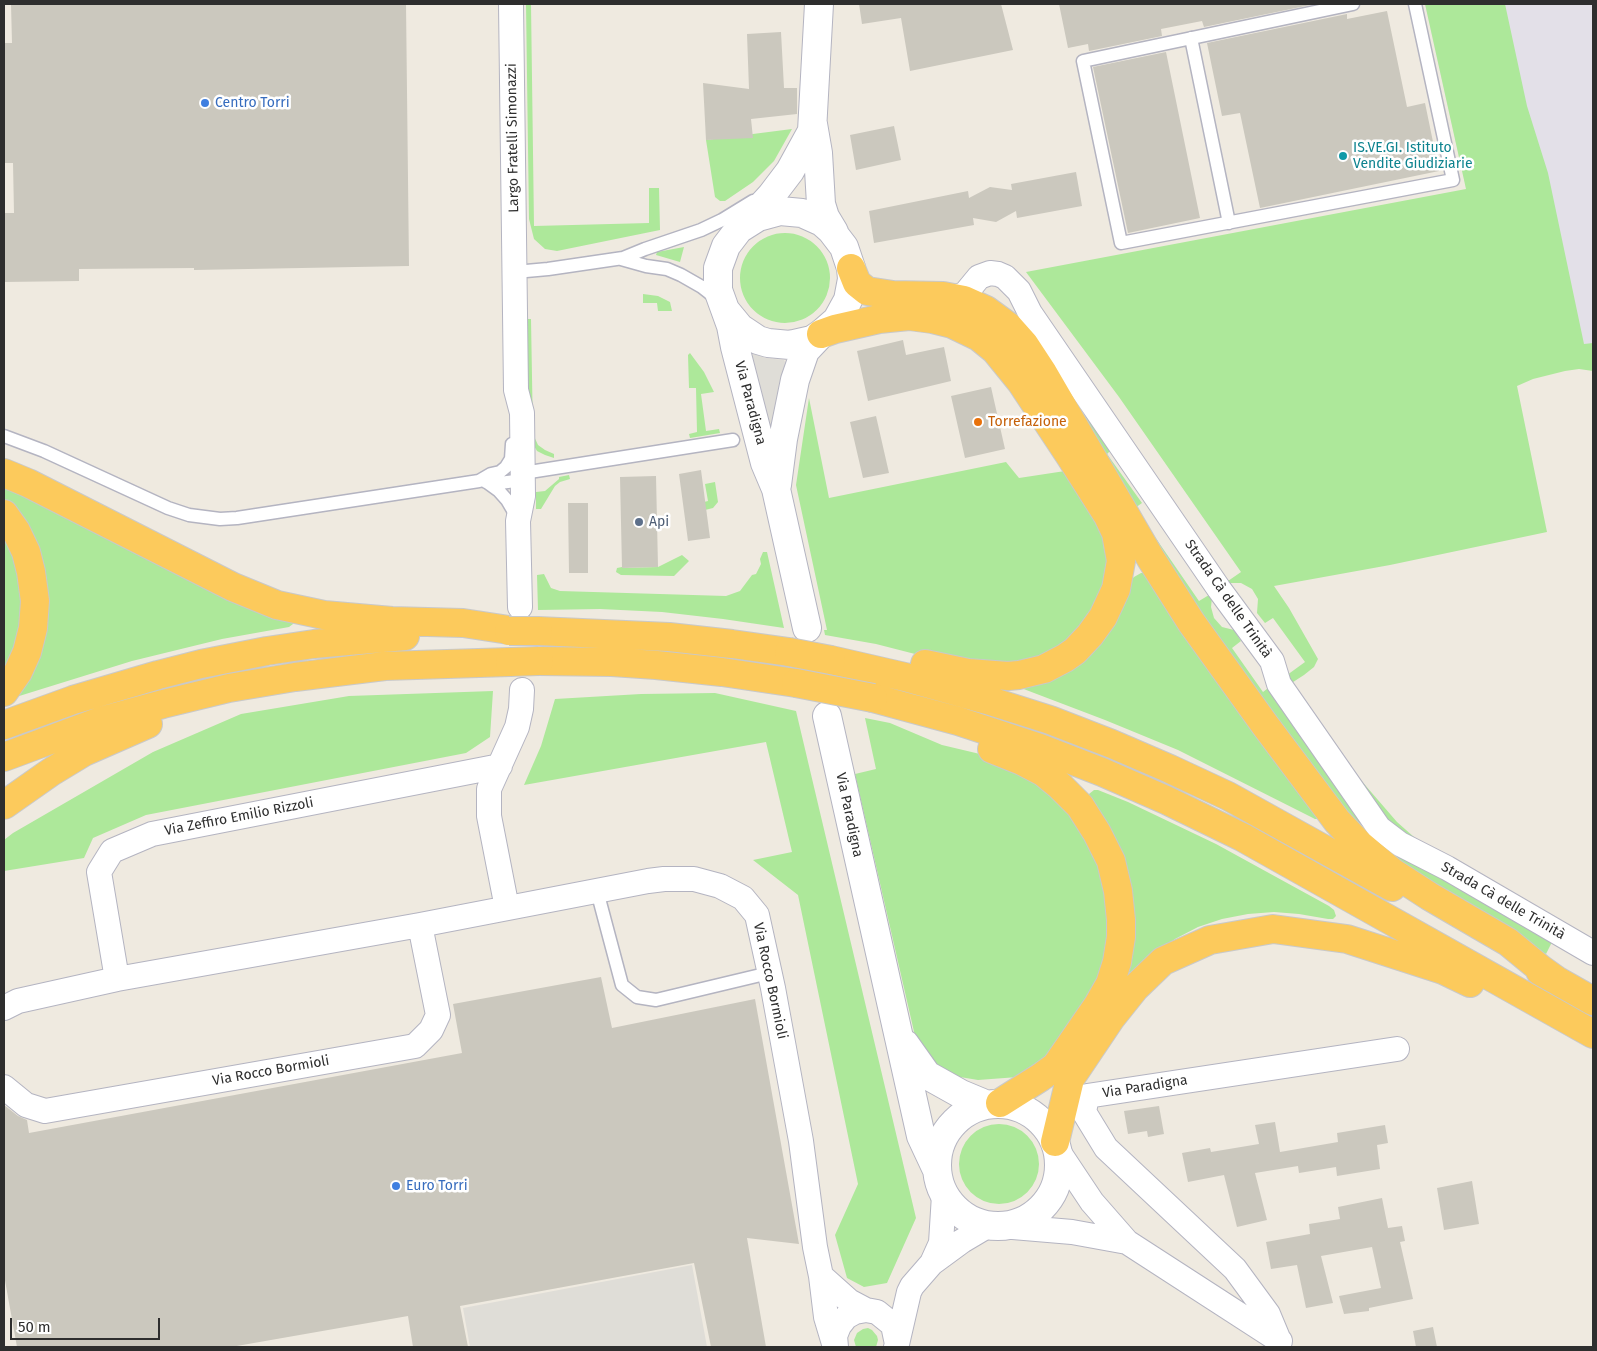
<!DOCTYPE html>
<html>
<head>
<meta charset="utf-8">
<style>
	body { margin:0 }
	#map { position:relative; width:1597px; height:1351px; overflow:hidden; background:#efeae0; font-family:"Fira Sans",sans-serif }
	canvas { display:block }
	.frame { position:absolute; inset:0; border:5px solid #2e2e2e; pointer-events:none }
	.scale { position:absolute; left:10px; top:1318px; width:150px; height:22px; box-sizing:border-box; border:2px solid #2e2e2e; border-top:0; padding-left:6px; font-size:15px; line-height:18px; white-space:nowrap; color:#2e2e2e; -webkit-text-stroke:4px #fff; paint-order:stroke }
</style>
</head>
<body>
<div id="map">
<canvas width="1597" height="1351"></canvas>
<div class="frame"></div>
<div class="scale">50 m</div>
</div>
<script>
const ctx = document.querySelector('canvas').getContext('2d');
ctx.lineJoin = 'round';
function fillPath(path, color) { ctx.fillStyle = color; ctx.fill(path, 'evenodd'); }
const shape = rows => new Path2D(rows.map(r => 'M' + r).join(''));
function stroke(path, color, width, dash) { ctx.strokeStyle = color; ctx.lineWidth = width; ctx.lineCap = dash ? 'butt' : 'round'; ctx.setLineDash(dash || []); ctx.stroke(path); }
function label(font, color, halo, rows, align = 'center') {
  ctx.font = font + ' "Fira Sans",sans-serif'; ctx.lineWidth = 5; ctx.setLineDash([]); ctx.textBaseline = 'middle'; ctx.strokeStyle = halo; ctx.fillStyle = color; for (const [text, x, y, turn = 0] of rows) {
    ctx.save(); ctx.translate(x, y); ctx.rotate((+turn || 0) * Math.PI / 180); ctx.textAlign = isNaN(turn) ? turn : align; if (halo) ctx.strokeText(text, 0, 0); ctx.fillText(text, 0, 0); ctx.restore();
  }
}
const industrial = shape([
	[1425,4,1593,4,1593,357,1508,375]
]);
const green = shape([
	[526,4,531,4,534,226,649,223,649,188,659,188,660,230,557,251,545,249,534,239,529,219],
	[1425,4,1505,4,1527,106,1548,173,1584,344,1593,343,1593,371,1579,369,1565,371,1533,379,1517,386,1547,532,1390,565,1274,586,1289,608,1318,659,1314,667,1304,675,1290,684,1359,778,1397,822,1423,845,1404,843,1283,678,1305,662,1273,618,1265,623,1257,613,1258,599,1252,589,1241,583,1229,583,1228,581,1241,572,1119,397,1026,272,1466,189],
	[792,129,774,161,753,182,725,201,720,201,715,197,706,140],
	'740 278a45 45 0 1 1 90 0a45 45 0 1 1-90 0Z',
	[684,247,680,262,656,255,657,252],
	[643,294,658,296,670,302,672,311,658,311,657,303,643,303],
	[526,319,531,319,533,434,538,445,545,450,554,454,554,458,545,455,537,451,528,435],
	[690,353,704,372,714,392,701,394,706,431,719,429,720,433,690,438,689,434,697,432,696,388,689,388,688,355],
	[809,398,829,498,1006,462,1019,478,1065,471,1099,515,1113,570,1082,633,1036,663,954,664,876,644,825,635,824,630,827,630,796,485],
	[1086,412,1112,449,1107,454,1142,503,1135,508,1199,601,1209,595,1212,598,1211,607,1214,618,1222,627,1234,630,1241,641,1232,648,1263,692,1272,685,1356,806,1555,936,1546,954,1458,903,1366,838,1211,638,1079,416],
	[569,475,570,479,560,482,555,486,541,509,536,509,536,492,545,491,559,479,559,477],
	[4,482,293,621,293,624,289,627,222,639,132,661,16,697,37,653,4,502],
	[715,482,718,502,713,508,705,510,704,502,708,501,705,484],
	[4,534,16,560,22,601,17,643,4,673],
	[763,552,767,552,784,628,723,619,662,612,600,609,538,610,537,575,544,574,551,588,560,591,726,596,740,591,752,575,756,574,761,564,760,559],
	[682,555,689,561,674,576,621,575,616,572,617,568,622,567,623,568,658,567],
	[1141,573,1145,573,1319,819,1315,819,1178,750,1105,720,1021,688,1134,577],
	[493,691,490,737,466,753,146,815,93,838,84,858,4,871,4,840,13,833,153,752,241,714,349,696],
	[715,693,796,711,916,1218,887,1283,864,1287,847,1278,835,1235,858,1184,798,895,753,860,792,852,766,742,524,785,541,746,555,699,641,694],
	[865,718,890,723,942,745,980,754,1026,774,1071,811,1108,882,1108,963,1057,1048,1018,1077,978,1080,960,1077,951,1074,935,1065,915,1036,855,774,876,769],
	[1094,790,1098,790,1128,802,1216,844,1329,906,1334,910,1336,916,1333,919,1328,919,1299,914,1274,912,1248,914,1222,919,1198,927,1175,939,1131,973,1128,972,1088,798,1089,794],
	'959 1164a40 40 0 1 1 80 0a40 40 0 1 1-80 0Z',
	[868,1328,872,1330,877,1336,878,1340,876,1347,856,1347,854,1340,857,1333,863,1329]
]);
const plaza = shape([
	[746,351,765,358,784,360,785,362,772,440],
	[692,1265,707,1347,470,1347,463,1308]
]);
const building = shape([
	[11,4,406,4,409,266,194,270,194,268,79,269,79,281,4,282,4,213,14,213,13,163,4,163,4,43,12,43],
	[859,4,1001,4,1013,50,910,71,901,18,862,24],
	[1059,4,1315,4,1204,27,1202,21,1161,29,1162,36,1089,51,1088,44,1068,48],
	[1387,11,1407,107,1425,103,1439,171,1260,208,1240,113,1222,116,1207,43,1347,14,1347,19],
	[781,32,784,88,797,88,797,114,751,119,753,138,706,140,703,83,749,89,747,34],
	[1166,52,1200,218,1128,233,1093,67],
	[894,126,901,160,856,170,850,135],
	[1076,172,1082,206,1017,218,1016,211,996,222,973,218,974,225,874,243,869,211,968,191,969,198,990,187,1012,190,1011,184],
	[903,340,906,355,944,347,951,381,868,401,857,351],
	[991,387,1005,449,965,458,951,396],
	[876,416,889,473,863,478,850,422],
	[701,470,710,538,688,541,679,474],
	[656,476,658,567,622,568,620,477],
	[568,503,588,503,588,573,569,573],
	[601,977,612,1028,755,999,799,1244,747,1238,766,1347,711,1347,694,1263,460,1306,468,1347,413,1347,408,1316,231,1347,17,1347,4,1275,4,1105,18,1116,27,1120,29,1133,462,1053,453,1004],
	[1159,1106,1164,1134,1148,1137,1147,1131,1128,1134,1124,1111],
	[1275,1122,1280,1152,1338,1142,1337,1133,1385,1125,1388,1143,1377,1145,1380,1169,1337,1176,1336,1167,1299,1173,1298,1166,1255,1173,1267,1220,1237,1227,1224,1175,1188,1182,1182,1153,1210,1148,1211,1152,1259,1144,1255,1125],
	[1472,1181,1479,1224,1444,1230,1437,1188],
	[1382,1198,1388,1228,1402,1226,1405,1241,1400,1242,1413,1299,1369,1308,1369,1311,1344,1314,1339,1296,1381,1288,1372,1247,1321,1256,1333,1303,1306,1308,1297,1265,1271,1269,1266,1242,1310,1234,1309,1224,1340,1219,1338,1207],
	[1433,1327,1437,1347,1416,1347,1413,1331]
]);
const service = shape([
	[1353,4,1083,61,1121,243,1453,180,1415,4],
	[1191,38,1229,223],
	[621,259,646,266,667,269,681,275,702,287,716,298],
	[515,272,548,269,623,258,645,249,701,230,722,220,753,201],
	[4,436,44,451,168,508,189,515,220,519,237,518,479,481,491,474,500,472,506,467,511,459,512,444],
	[523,473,733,440],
	[486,482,492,484,523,480],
	[488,483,499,491,507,500,517,517],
	[597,891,622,985,637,997,656,1000,769,973]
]);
const minor = shape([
	[511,4,516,390,522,413,523,496,518,521,520,607],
	[953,298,965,294,979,277,990,273,998,274,1005,277,1019,291,1030,313,1219,589,1272,661,1279,684,1379,828,1400,844,1447,868,1593,953],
	[507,908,489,816,489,789,517,727,521,709,522,690],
	[117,979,99,872,112,851,152,834,500,766],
	[4,1008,18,1001,117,979,420,925,648,881,664,879,694,879,720,886,743,898,757,915,773,988,801,1141,815,1247,821,1276,826,1317,835,1347],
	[4,1087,26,1105,45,1111,415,1046,431,1030,438,1015,420,925],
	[1058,1151,1092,1202,1127,1242,1280,1341],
	[1001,1226,1072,1232,1127,1242],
	[932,1263,941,1243,944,1195],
	[821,1276,849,1301,866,1310],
	[1278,1338,1268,1314,1235,1269,1106,1148,1084,1112,1087,1096,1397,1049],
	[897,1344,909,1292,912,1286,932,1263,962,1241,989,1225],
	[836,1347,835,1336,839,1326,846,1317,855,1312,866,1310,877,1312,893,1325,897,1344,896,1347]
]);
const tertiary = shape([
	[813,124,818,153,821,204,825,217,834,232],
	[748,221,771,196,790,171,812,131,819,4],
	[726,311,740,328,758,340,768,343,790,345,812,340,821,334,837,320,848,300,852,279,851,268,844,247,831,230,822,222,802,213,780,211,758,217,739,229,726,246,718,268,718,290,731,326,735,347,765,463,776,489,807,628],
	[777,485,783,439,795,380,805,351,821,334],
	[827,716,921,1136,936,1168],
	[905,1044,927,1075,961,1094,985,1104],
	'937 1165a61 61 0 1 1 122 0a61 61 0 1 1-122 0Z'
]);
const trunk = shape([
	[851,268,857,283,867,291,893,295,943,296,964,300,986,310,1008,326,1024,344,1043,373,1151,559,1191,622,1265,725,1337,821,1360,845,1392,872,1429,896,1508,942,1542,970,1556,980],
	[821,334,835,329,879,319,909,316,932,319,952,324,979,337,995,350,1021,382,1070,456,1108,516,1116,533,1121,561,1116,589,1103,617,1090,635,1075,651,1065,658,1044,669,1019,675,1008,676,968,673,925,664],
	[4,473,28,483,233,587,277,605,324,615,392,621,463,623,509,630],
	[4,514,16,531,26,552,31,572,35,601,33,628,27,652,18,672,4,692],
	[538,631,669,637,732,644,789,652],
	[831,660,905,677,987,700,1050,720,1112,744,1170,769,1228,796,1392,887],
	[539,661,612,662,656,665,722,672,796,683],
	[873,698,958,721,1040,748,1102,772,1166,800,1242,837,1593,1034],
	[4,725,73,700,158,675,201,664,267,651,314,644,405,636],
	[992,749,1022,761,1043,772,1060,786,1080,806,1097,833,1111,861,1118,891,1121,920,1121,937,1117,962,1110,984,1098,1005,1056,1066,1041,1077,1000,1103],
	[4,757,101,721,163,704,229,688,295,677,385,666,510,662],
	[4,805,51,772,84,752,148,724],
	[1540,971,1593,1001],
	[1055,1142,1070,1079,1111,1018,1135,988,1163,961,1210,940,1273,929,1347,939,1443,970,1470,983]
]);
const trunkBridge = shape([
	[509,631,538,631],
	[789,652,831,660],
	[510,662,539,661],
	[796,683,873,698]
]);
const markers = [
	[205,103,5,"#3f7fe0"],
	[1343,156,5,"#0f9aa8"],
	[978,422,5,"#e8710a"],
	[639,522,5,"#5c6f8a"],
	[396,1186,5,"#3f7fe0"]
];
const shopNames = [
	["Centro Torri",215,103],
	["Euro Torri",406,1186]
];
const streetNames = [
	["Largo Fratelli Simonazzi",513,138,-91],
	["Via Paradigna",750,403,75],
	["Strada Cà delle Trinità",1228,599,55],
	["Via Paradigna",849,815,78],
	["Via Zeffiro Emilio Rizzoli",239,817,-11],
	["Strada Cà delle Trinità",1503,901,30],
	["Via Rocco Bormioli",770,981,78],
	["Via Rocco Bormioli",271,1071,-10],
	["Via Paradigna",1145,1087,-9]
];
const cultureNames = [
	["IS.VE.GI. Istituto",1353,148],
	["Vendite Giudiziarie",1353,164]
];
const foodNames = [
	["Torrefazione",988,422]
];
const serviceNames = [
	["Api",649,522]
];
fillPath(industrial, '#e3e0e8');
fillPath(green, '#ade89a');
fillPath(plaza, '#dfddd7');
fillPath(building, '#cbc8be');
stroke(service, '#b4b4c1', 15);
stroke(minor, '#b4b4c1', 26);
stroke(tertiary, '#b4b4c1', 30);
stroke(trunk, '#c9c9c9', 30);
stroke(service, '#fff', 12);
stroke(minor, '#fff', 24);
stroke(tertiary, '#fff', 28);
stroke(trunk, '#fcca5c', 28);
stroke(trunkBridge, '#c9c9c9', 30, []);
stroke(trunkBridge, '#fcca5c', 28);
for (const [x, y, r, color] of markers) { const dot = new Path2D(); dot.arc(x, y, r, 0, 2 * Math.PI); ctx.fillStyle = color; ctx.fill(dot); stroke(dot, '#fff', 2); }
label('14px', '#366cbe', '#fff', shopNames, 'left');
label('14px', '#2e2e2e', '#fff', streetNames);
label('14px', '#0d838f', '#fff', cultureNames, 'left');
label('14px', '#c56008', '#fff', foodNames, 'left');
label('14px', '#4e5e75', '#fff', serviceNames, 'left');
</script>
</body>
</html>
